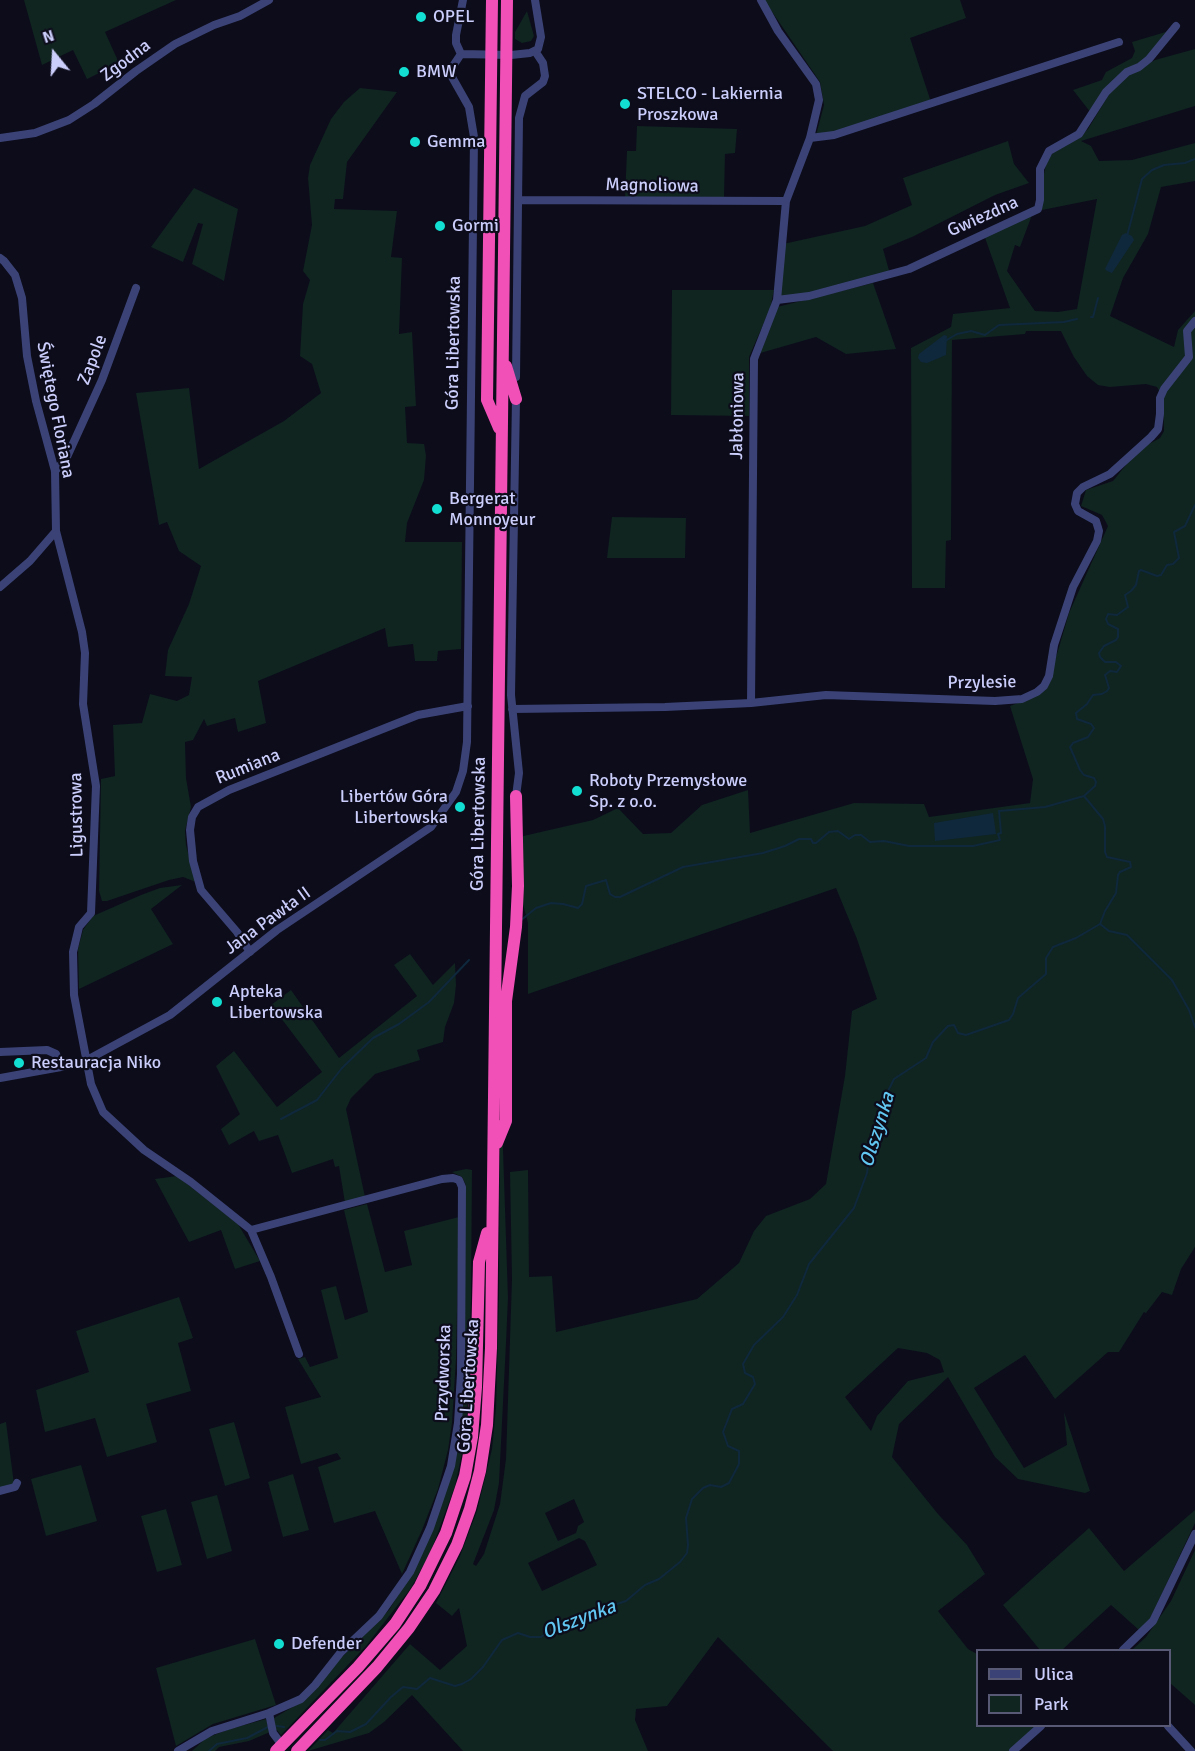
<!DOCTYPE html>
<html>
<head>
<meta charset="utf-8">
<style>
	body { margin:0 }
	#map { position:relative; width:1195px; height:1751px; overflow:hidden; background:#0c0c1b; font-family:Signika,sans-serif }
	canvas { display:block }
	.legend { position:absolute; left:976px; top:1649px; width:195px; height:78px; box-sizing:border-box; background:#0c0c1b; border:2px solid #585975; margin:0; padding:8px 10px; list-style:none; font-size:18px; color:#cbcdfb }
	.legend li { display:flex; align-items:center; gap:12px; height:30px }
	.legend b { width:30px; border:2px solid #585975 }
	.north { position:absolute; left:24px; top:24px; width:60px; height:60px; -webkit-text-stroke:4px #0c0c1b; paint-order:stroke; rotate:342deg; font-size:16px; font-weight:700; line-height:24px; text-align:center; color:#cbcdfb }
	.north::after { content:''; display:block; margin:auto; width:21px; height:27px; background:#cbcdfb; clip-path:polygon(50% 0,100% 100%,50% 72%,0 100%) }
</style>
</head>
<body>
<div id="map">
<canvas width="1195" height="1751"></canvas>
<ul class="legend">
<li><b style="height:8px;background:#3b4376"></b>Ulica</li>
<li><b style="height:16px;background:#102420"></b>Park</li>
</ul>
<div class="north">N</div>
</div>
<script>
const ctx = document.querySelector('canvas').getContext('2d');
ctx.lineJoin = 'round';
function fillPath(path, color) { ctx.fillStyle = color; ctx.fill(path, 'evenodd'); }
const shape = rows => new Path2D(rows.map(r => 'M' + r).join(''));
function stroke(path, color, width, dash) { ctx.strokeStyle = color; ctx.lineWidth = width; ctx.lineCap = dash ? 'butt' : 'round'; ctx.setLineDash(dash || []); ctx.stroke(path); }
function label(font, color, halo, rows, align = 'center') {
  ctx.font = font + ' Signika,sans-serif'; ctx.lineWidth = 4.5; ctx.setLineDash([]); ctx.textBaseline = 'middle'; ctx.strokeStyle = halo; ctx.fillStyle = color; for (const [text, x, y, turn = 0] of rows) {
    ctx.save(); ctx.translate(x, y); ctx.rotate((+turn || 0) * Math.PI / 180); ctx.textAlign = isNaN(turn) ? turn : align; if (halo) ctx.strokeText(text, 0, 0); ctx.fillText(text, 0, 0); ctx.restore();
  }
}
const green = shape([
	[24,0,176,0,105,32,119,63,87,79,73,50,42,65],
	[764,0,960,0,966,18,910,38,931,102,837,132,816,135,824,105,820,82],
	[527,11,534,36,531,41,522,43,515,39,515,32],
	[1169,31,1147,58,1118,76,1091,113,1073,90,1102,80,1106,72,1132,58,1135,51,1132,42],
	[1195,49,1195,106,1081,141,1091,146,1099,161,1132,160,1195,143,1195,181,1161,187,1148,234,1123,278,1110,316,1174,347,1178,330,1195,311,1195,1247,1181,1269,1172,1295,1162,1292,1146,1313,1144,1312,1119,1352,1108,1352,1055,1399,1025,1355,974,1388,1024,1468,1067,1445,1064,1412,1090,1491,1085,1493,1018,1479,995,1457,948,1377,899,1424,892,1457,938,1514,967,1545,985,1574,938,1611,968,1649,977,1654,978,1726,1036,1726,1010,1751,833,1751,718,1637,667,1706,636,1709,635,1720,648,1751,463,1751,412,1695,384,1722,369,1733,308,1751,328,1730,333,1733,410,1644,440,1670,467,1646,459,1608,452,1616,436,1603,460,1556,477,1511,492,1449,496,1408,499,1294,500,1107,504,1107,503,1149,508,1298,506,1343,499,1483,494,1510,473,1564,476,1566,484,1554,500,1504,506,1459,512,1279,510,1172,528,1170,529,1277,552,1276,556,1332,697,1299,739,1263,754,1231,766,1216,810,1199,826,1184,845,1076,852,1011,877,999,857,939,836,888,528,994,528,923,521,897,519,837,593,820,618,808,643,834,671,833,702,805,748,790,750,833,854,803,924,804,929,817,1030,803,1033,779,1010,706,1038,695,1047,688,1069,613,1108,526,1102,515,1081,506,1086,490,1113,481,1138,450,1160,438,1164,431,1163,398,1157,387,1146,384,1110,387,1098,385,1087,376,1074,357,1061,331,1026,331,1025,334,952,340,951,540,946,541,945,588,912,588,911,348,951,327,953,314,1010,308,984,235,1032,215,1020,247,1015,245,1007,271,1035,311,1058,312,1077,309,1097,199,1042,210,1042,183,1047,160,1057,148,1078,138,1088,129,1111,91,1121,79,1155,60],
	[898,1348,927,1353,940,1360,944,1372,908,1381,877,1416,871,1431,845,1397],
	[574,1499,584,1522,578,1526,576,1533,558,1541,545,1513],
	[579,1538,585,1541,597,1565,542,1591,528,1563],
	[360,88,397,92,347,162,343,199,335,199,334,209,397,211,391,257,402,258,399,334,412,332,416,406,405,407,407,443,424,444,426,456,424,480,407,523,405,542,462,542,461,649,438,651,437,661,415,661,413,644,388,647,385,628,258,681,266,723,238,732,235,718,207,726,204,719,193,740,185,742,186,778,191,807,185,831,186,845,196,882,183,877,169,880,107,901,102,901,99,891,101,779,115,776,113,725,142,723,150,694,177,701,189,695,192,677,165,676,168,650,189,604,201,566,179,551,167,522,159,525,136,393,189,388,199,469,284,421,321,393,312,364,300,356,303,304,310,280,303,271,312,225,308,178,310,165,331,119,344,102],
	[637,126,737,129,735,153,725,154,724,198,625,198,627,151,636,151],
	[1008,141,1014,164,1029,183,995,195,912,237,883,249,890,274,777,300,783,244,865,226,912,205,903,178],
	[194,188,238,209,224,281,192,264,203,224,198,223,183,262,151,247],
	[873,283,896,349,846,354,816,337,757,354,777,307],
	[672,290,774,290,770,309,749,357,749,416,671,415],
	[612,517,686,518,685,558,607,558],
	[182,885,151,909,173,944,79,989,78,949,83,930,93,916,141,895,160,888],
	[410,954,433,985,455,963,456,985,454,1003,445,1027,443,1042,417,1050,420,1060,375,1074,351,1098,346,1109,365,1197,345,1203,339,1166,335,1167,333,1159,292,1173,278,1135,259,1141,254,1131,229,1145,221,1129,240,1114,216,1066,234,1051,277,1107,322,1072,271,1005,291,990,339,1058,417,996,394,965],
	[466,1169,472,1170,471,1299,467,1418,463,1448,455,1486,431,1551,411,1588,366,1646,281,1735,275,1728,274,1718,301,1702,338,1661,389,1610,405,1584,450,1478,460,1434,463,1402,463,1246,466,1185,462,1177,452,1172],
	[177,1176,238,1224,260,1261,235,1269,221,1230,189,1242,155,1179],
	[367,1204,385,1272,412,1265,404,1231,459,1217,456,1359,452,1423,448,1450,438,1489,422,1530,402,1574,375,1511,334,1523,318,1467,341,1459,337,1453,301,1464,285,1407,321,1397,298,1359,305,1357,310,1367,338,1358,321,1290,336,1286,345,1320,368,1312,344,1210],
	[179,1297,193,1338,178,1343,191,1391,146,1404,157,1442,107,1457,95,1418,45,1432,36,1390,89,1372,76,1331],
	[6,1422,14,1484,0,1488,0,1424],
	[234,1422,250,1478,225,1486,209,1429],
	[81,1465,97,1521,46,1536,31,1479],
	[293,1474,309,1530,283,1537,268,1482],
	[217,1495,232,1551,207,1559,191,1502],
	[166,1509,182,1565,157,1572,141,1516],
	[1195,1510,1195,1523,1150,1619,1139,1630,1111,1605,1062,1650,1040,1650,1003,1605,1089,1528,1124,1571],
	[1195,1550,1195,1705,1170,1683,1170,1650,1132,1650,1146,1637,1171,1601],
	[255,1639,276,1705,213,1724,176,1746,156,1668],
	[266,1719,270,1732,249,1741,219,1747,215,1751,192,1751,206,1738,230,1729]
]);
const water = shape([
	[1126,233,1132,236,1134,240,1112,273,1107,271,1105,269,1122,235],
	[944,335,947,336,946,355,927,363,921,362,918,358,919,354],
	[993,813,996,834,935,841,934,823]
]);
const stream = shape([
	[1127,236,1142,179,1152,170,1164,165,1185,163,1195,159],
	[1091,317,1093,317,1098,298],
	[945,341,957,334,971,331,985,335,999,325,1064,322,1077,319],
	[520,921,536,908,551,903,563,904,578,908,582,904,586,886,606,880,610,894,615,897,620,897,683,867,763,853,785,846,799,839,811,839,813,843,816,843,829,832,838,831,849,839,855,835,861,835,870,842,884,841,909,846,973,846,1000,840,998,834,1001,833,999,811,1045,807,1084,796,1095,786,1096,782,1094,778,1084,775,1080,770,1070,747,1073,743,1088,737,1094,728,1091,724,1077,719,1076,713,1087,704,1093,695,1102,694,1107,691,1109,688,1105,675,1110,671,1117,672,1121,666,1116,662,1105,662,1100,657,1099,653,1104,646,1116,640,1118,637,1118,629,1108,624,1106,619,1108,614,1117,615,1128,607,1125,595,1131,591,1136,585,1139,571,1141,570,1157,576,1161,575,1167,565,1173,564,1179,558,1174,532,1185,526,1195,505],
	[1100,924,1109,931,1127,935,1172,980,1189,1010,1195,1027],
	[281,1119,317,1100,342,1068,373,1038,399,1024,429,1002,469,960],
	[277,1726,284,1727],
	[320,1740,325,1740,337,1731,350,1732,366,1724,391,1697,403,1687,417,1689,430,1678,455,1686,462,1684,471,1679,483,1667,502,1640,518,1633,530,1637,541,1637,560,1623,591,1618,608,1607,626,1601,645,1585,659,1579,680,1562,687,1553,688,1545,686,1518,692,1499,703,1488,710,1485,721,1487,729,1483,739,1464,739,1451,728,1446,723,1432,732,1409,743,1404,755,1384,753,1377,745,1373,743,1364,754,1345,783,1317,797,1295,809,1264,854,1208,867,1173,869,1157,887,1093,894,1079,926,1058,933,1042,948,1026,954,1025,958,1033,966,1035,1009,1020,1013,1014,1018,998,1046,974,1046,958,1053,947,1076,938,1100,924,1105,911,1116,893,1118,875,1120,872,1131,867,1130,862,1107,857,1105,852,1105,826,1103,819,1084,796],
	[209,1751,217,1744,247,1738,268,1727]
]);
const minor = shape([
	[461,54,456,43,456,35,463,0],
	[0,138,35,133,69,120,94,104,136,71,175,44,214,25,240,16,269,0],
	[810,138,834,135,1119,42],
	[518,200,786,201],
	[0,258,4,261,15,275,22,298,27,356,36,401,55,471,56,531,30,561,0,587],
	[777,300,809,296,909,269,1038,209,1040,200,1040,169,1049,151,1079,134,1106,92,1127,72,1139,67,1149,59,1176,26],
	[516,377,519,118,525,96,543,82,545,76,543,63,535,51],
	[516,399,511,695,519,773,516,796],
	[55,471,66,459,102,380,136,288],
	[56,531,82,632,85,653,83,704,96,786,91,913,79,927,73,952,74,995,91,1084,103,1112,144,1150,191,1182,251,1230,271,1277,299,1354],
	[751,703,754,359,777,300,786,201,810,138,819,100,816,84,778,31,761,0],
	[512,709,665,707,751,703,826,695,995,701,1022,699,1037,692,1044,686,1049,676,1054,645,1073,587,1097,541,1099,531,1096,521,1078,511,1075,504,1077,493,1083,487,1110,474,1151,437,1158,429,1160,414,1160,398,1164,389,1189,357,1187,331,1195,321],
	[250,952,237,932,201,890,193,861,190,830,192,817,198,807,229,790,418,715,468,706],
	[0,1052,47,1050,56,1054,61,1067],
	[0,1078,61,1067,87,1060,170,1015,277,930,431,827,456,792,463,771,467,742,474,137,469,107,452,77,451,69,461,54,511,55,530,53,538,49,541,37,535,0],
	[0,1491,15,1487,17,1483],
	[1123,1650,1153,1621,1195,1534],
	[269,1713,273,1733,282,1745],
	[1168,1726,1191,1751],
	[178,1751,212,1731,269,1713,301,1699,315,1685,341,1652,379,1616,410,1572,430,1528,451,1466,458,1423,461,1374,462,1187,459,1180,453,1178,442,1179,251,1230],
	[1013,1751,1041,1726]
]);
const highway = shape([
	[492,0,487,400,499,428],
	[506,366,516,399],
	[497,1143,506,1121,506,1001,516,927,518,886,516,796],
	[276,1751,358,1667,395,1624,420,1586,446,1533,465,1476,472,1437,476,1387,479,1262,487,1233],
	[297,1751,377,1667,409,1628,434,1591,457,1545,470,1509,480,1471,487,1425,491,1348,507,0]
]);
const markers = [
	[421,17,6,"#12dfd2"],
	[404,72,6,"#12dfd2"],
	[625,104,6,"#12dfd2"],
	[415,142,6,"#12dfd2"],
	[440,226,6,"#12dfd2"],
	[437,509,6,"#12dfd2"],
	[577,791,6,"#12dfd2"],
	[460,807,6,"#12dfd2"],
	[217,1002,6,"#12dfd2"],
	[19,1063,6,"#12dfd2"],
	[279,1644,6,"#12dfd2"]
];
const poiNames = [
	["OPEL",433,17],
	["BMW",416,72],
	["STELCO - Lakiernia",637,94],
	["Proszkowa",637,115],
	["Gemma",427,142],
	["Gormi",452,226],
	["Bergerat",449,499],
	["Monnoyeur",449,520],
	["Roboty Przemysłowe",589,781],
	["Sp. z o.o.",589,802],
	["Libertów Góra",448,797,"right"],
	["Libertowska",448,818,"right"],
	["Apteka",229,992],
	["Libertowska",229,1013],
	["Restauracja Niko",31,1063],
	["Defender",291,1644]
];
const streetNames = [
	["Zgodna",126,61,-37],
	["Magnoliowa",652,186,1],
	["Gwiezdna",983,217,-24],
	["Góra Libertowska",454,343,-89],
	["Zapole",93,360,-69],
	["Świętego Floriana",55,410,79],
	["Jabłoniowa",738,416,-89],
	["Przylesie",982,683,-1],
	["Rumiana",248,767,-22],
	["Ligustrowa",77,815,-91],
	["Góra Libertowska",479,824,-89],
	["Jana Pawła II",268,921,-36],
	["Przydworska",444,1373,-88],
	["Góra Libertowska",469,1386,-86]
];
const waterNames = [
	["Olszynka",878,1130,-73],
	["Olszynka",579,1620,-21]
];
fillPath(green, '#102420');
fillPath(water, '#0f283c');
stroke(stream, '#0f283c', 2);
stroke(minor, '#3b4376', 8);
stroke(highway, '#f150b7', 12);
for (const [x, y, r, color] of markers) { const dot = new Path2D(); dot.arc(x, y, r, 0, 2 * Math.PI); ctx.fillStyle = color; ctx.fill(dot); stroke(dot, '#0c0c1b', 2); }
label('18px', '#cbcdfb', '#0c0c1b', poiNames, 'left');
label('18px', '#cbcdfb', '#0c0c1b', streetNames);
label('italic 20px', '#61c7f2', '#0c0c1b', waterNames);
</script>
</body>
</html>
